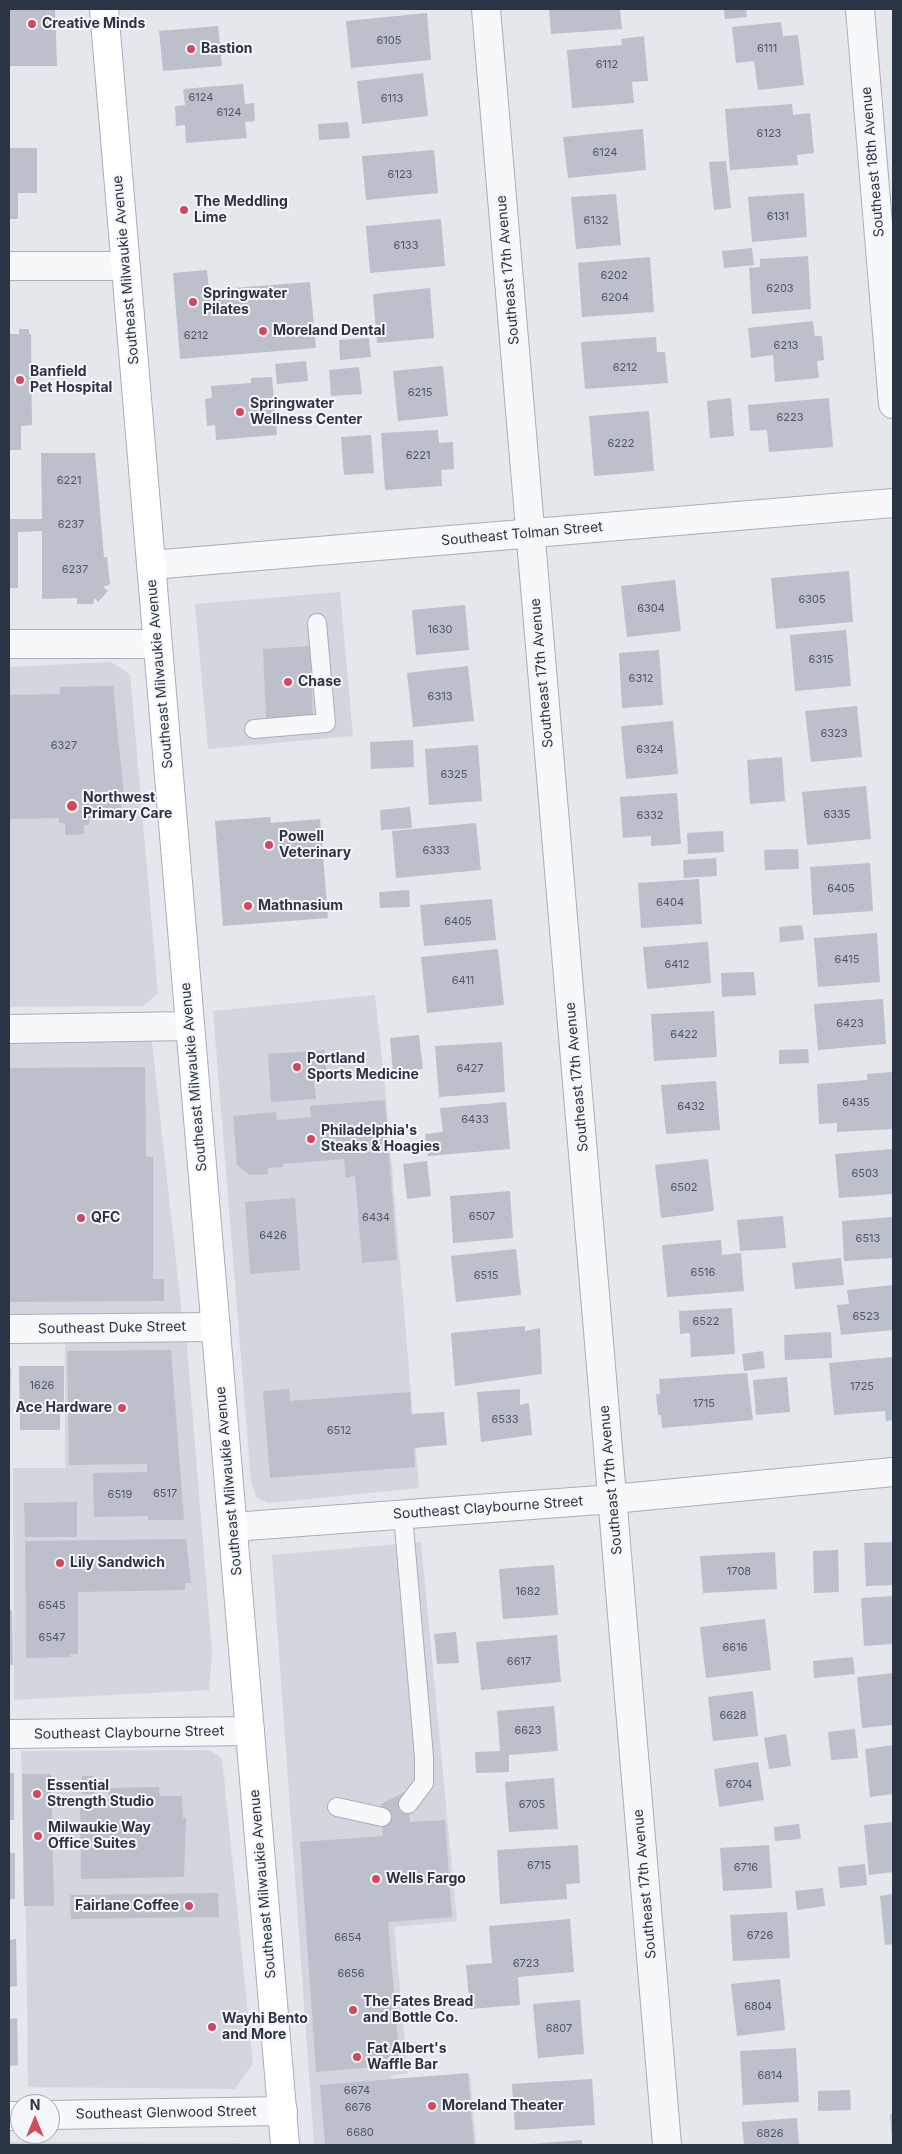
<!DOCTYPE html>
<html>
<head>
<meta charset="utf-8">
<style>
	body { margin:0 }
	#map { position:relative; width:902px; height:2154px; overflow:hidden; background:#e4e7ec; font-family:Inter,sans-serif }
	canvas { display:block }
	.frame { position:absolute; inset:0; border:10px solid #2b3445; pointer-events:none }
	.north { position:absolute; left:10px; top:2094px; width:50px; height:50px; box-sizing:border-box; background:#f4f6f9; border:1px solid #a4a8b1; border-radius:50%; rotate:0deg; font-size:14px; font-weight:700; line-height:20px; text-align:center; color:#2b3445 }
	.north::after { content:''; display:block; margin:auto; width:18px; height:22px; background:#d1495b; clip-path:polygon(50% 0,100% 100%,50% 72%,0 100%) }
</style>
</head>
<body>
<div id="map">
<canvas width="902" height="2154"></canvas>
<div class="frame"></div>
<div class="north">N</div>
</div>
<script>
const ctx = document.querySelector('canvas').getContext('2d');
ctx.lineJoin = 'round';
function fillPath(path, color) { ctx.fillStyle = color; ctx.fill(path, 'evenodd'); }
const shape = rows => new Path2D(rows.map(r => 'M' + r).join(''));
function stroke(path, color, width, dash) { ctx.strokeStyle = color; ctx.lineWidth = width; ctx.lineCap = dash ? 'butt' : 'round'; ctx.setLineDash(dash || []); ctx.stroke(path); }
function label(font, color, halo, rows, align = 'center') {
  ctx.font = font + ' Inter,sans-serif'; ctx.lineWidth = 4; ctx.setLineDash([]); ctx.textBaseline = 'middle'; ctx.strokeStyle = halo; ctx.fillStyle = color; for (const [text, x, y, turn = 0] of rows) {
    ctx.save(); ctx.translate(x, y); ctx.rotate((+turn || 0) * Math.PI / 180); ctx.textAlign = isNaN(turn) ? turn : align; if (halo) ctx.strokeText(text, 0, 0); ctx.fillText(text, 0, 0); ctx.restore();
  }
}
const built = shape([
	[340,592,353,736,208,749,195,604],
	[111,662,130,674,158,994,143,1006,9,1007,9,667],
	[375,995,386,1098,419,1488,268,1503,256,1497,251,1481,213,1011],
	[150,1024,183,1325,9,1327,9,1026],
	[65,1335,186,1335,212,1652,209,1690,14,1700,13,1468,65,1468],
	[421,1542,457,1921,394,1927,408,2073,391,2076,392,2082,392,2079,470,2074,476,2145,314,2145,272,1555],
	[209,1750,222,1758,253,2064,235,2089,28,2087,26,1922,21,1751],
	[9,2142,240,2143,242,2145,9,2145]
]);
const building = shape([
	[9,9,55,9,57,66,9,66],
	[549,9,620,9,622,29,551,34],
	[724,9,746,9,747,17,725,19],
	[427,13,431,60,351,68,346,21],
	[781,22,783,36,798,35,804,85,758,90,754,61,736,63,732,27],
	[218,26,222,66,163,71,159,31],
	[644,36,648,81,632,82,634,103,572,108,567,50,622,45,621,39],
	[423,73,428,116,362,124,357,81],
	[243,84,245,104,254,103,255,121,245,122,247,138,186,143,185,125,176,126,175,106,185,105,183,89],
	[792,104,793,115,810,113,814,153,797,155,798,165,730,170,725,109],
	[348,122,350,138,319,140,318,124],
	[643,129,646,170,568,178,563,137],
	[9,148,37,148,37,193,18,193,18,219,9,219],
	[434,150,438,193,366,200,362,156],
	[726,161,731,208,714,210,709,162],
	[804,193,807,237,752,242,748,197],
	[616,194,621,245,576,249,571,197],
	[441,219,445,266,370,273,366,226],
	[752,248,754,265,724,268,722,251],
	[808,256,811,309,752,314,749,268,760,267,760,259],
	[650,257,654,312,582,317,578,263],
	[207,270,209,290,310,282,316,348,180,359,173,273],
	[430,288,434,338,377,343,373,294],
	[813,321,815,336,822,336,824,360,817,361,819,378,775,382,773,355,751,358,748,328],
	[19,329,29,329,29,334,31,334,32,425,21,426,21,450,9,450,9,334,19,334],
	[656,337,657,352,665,352,668,383,585,389,581,342],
	[369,338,371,357,340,360,339,340],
	[306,361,308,381,277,384,275,364],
	[443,366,448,416,398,421,393,371],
	[359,367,362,394,331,396,329,370],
	[272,377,277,435,216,440,215,425,207,426,205,399,212,398,211,386,251,383,251,378],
	[731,398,734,436,710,438,707,401],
	[829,398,833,447,769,452,767,430,750,431,748,405],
	[649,411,654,471,594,476,589,416],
	[438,430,439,443,453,442,454,469,441,470,442,486,385,490,381,433],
	[371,435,374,473,344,475,341,437],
	[41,453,95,453,104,557,107,557,110,584,103,587,108,591,98,602,95,598,93,604,77,604,77,598,42,599,42,531,18,532,18,588,9,588,9,519,42,519],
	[849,571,853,622,776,629,771,578],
	[675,580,681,631,627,637,621,586],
	[465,605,469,650,416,655,412,610],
	[846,630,851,686,795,691,790,635],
	[310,646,313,716,266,718,263,649],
	[659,650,663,705,622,708,619,653],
	[468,666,474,721,413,727,407,673],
	[113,686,124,796,121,796,121,818,89,818,89,825,84,825,84,834,65,835,65,823,59,823,59,818,9,819,9,695,60,694,60,687],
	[857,706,862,757,811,762,805,711],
	[673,721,678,774,626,779,621,726],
	[413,740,414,767,371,769,370,742],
	[478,745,482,801,429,805,425,749],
	[782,757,785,801,750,804,747,760],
	[866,786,871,839,807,845,802,792],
	[677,793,681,844,651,846,651,836,623,838,620,797],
	[410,807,412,828,381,830,380,810],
	[270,817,271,823,320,819,328,918,223,926,215,821],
	[476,823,481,870,396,878,392,831],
	[723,831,724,852,688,854,687,833],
	[798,849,799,869,765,870,764,850],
	[716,858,717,876,684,878,683,860],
	[870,863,873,911,813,915,810,867],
	[699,879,702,924,641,928,638,883],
	[409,890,410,907,380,908,379,892],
	[492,899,496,940,424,946,420,905],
	[802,925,804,940,780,942,779,927],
	[877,933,880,982,818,987,814,938],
	[708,942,711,983,647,989,643,947],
	[498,949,504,1005,427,1013,421,957],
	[754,972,756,995,722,997,721,973],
	[883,999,886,1044,818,1050,814,1004],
	[714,1011,717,1057,654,1061,651,1014],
	[419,1035,423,1069,393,1072,390,1038],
	[502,1042,505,1092,439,1097,435,1046],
	[808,1049,809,1063,779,1064,779,1050],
	[325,1050,327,1080,314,1082,316,1099,271,1102,268,1054],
	[145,1067,146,1157,153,1157,153,1279,164,1279,164,1301,9,1302,9,1068],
	[893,1072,893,1129,837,1132,837,1123,819,1124,817,1084,867,1080,867,1074],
	[716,1081,720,1130,666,1134,661,1085],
	[385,1100,397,1260,362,1263,355,1176,346,1178,344,1159,283,1164,283,1167,268,1168,268,1174,250,1175,237,1165,233,1116,276,1112,277,1120,311,1117,310,1106],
	[506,1102,510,1149,428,1156,425,1134,443,1132,440,1108],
	[893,1149,893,1194,839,1198,835,1154],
	[708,1159,714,1211,661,1218,655,1165],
	[427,1161,431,1196,407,1199,403,1164],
	[510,1191,513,1238,453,1243,450,1196],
	[295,1198,300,1270,250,1274,245,1202],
	[783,1216,786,1248,740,1251,737,1220],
	[893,1217,893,1258,844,1261,842,1221],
	[721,1240,722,1255,741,1253,744,1291,667,1297,662,1245],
	[516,1249,521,1295,456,1302,451,1256],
	[841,1258,844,1285,795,1289,792,1263],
	[893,1285,893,1330,841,1335,837,1305,849,1304,847,1290],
	[732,1308,735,1354,691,1357,690,1333,680,1334,679,1311],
	[525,1326,525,1331,540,1328,542,1374,455,1386,451,1333],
	[831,1332,832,1358,785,1360,784,1335],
	[171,1350,184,1520,148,1520,148,1516,94,1517,93,1473,147,1472,147,1464,69,1465,67,1351],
	[763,1351,765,1368,744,1371,742,1354],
	[893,1357,893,1420,886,1421,885,1411,834,1415,829,1363],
	[19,1366,64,1366,64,1406,60,1406,60,1430,20,1430],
	[9,1368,11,1368,10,1416,9,1416],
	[747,1373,753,1420,662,1428,661,1415,658,1415,656,1394,660,1394,659,1379],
	[787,1377,790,1412,756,1415,753,1380],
	[289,1389,290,1401,410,1392,411,1414,444,1412,447,1445,414,1448,415,1467,270,1478,263,1391],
	[520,1389,520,1405,529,1403,532,1435,481,1442,477,1392],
	[77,1502,77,1537,25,1537,24,1503],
	[186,1539,191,1583,185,1583,185,1590,78,1592,78,1654,70,1654,71,1657,26,1658,25,1541],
	[893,1542,893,1585,866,1586,864,1543],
	[838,1550,839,1592,814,1593,813,1551],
	[775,1552,777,1589,703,1593,700,1556],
	[554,1565,558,1615,503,1619,499,1569],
	[893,1596,893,1644,864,1646,861,1598],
	[12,1610,13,1665,9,1665,9,1611],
	[765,1619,771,1670,706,1678,700,1627],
	[456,1632,459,1663,437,1664,434,1634],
	[557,1635,561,1682,481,1690,476,1642],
	[853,1657,855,1674,814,1678,813,1661],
	[893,1673,893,1725,862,1728,857,1677],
	[753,1691,758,1736,713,1741,708,1697],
	[554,1706,558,1751,509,1755,509,1772,476,1773,475,1752,500,1751,497,1711],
	[855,1729,858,1758,831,1760,828,1732],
	[786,1734,791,1766,769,1769,764,1738],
	[893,1745,893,1794,870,1797,865,1749],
	[758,1762,764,1800,719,1807,714,1769],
	[9,1773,14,1773,14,1820,9,1820],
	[22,1774,51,1774,54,1906,24,1906],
	[82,1776,94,1776,94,1794,82,1794],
	[554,1778,558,1829,509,1832,505,1782],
	[159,1787,160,1796,182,1796,183,1818,186,1817,184,1877,81,1879,80,1799,109,1798,108,1788],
	[407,1791,410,1822,445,1820,452,1917,388,1922,400,2065,316,2072,300,1842,383,1836,381,1804],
	[893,1822,893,1872,869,1875,864,1825],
	[799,1824,801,1839,775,1841,774,1827],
	[578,1845,580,1883,566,1884,567,1899,500,1904,497,1850],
	[769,1845,772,1888,723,1891,720,1848],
	[9,1853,15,1853,15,1899,9,1899],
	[865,1864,867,1885,840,1888,838,1867],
	[823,1888,825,1906,797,1910,795,1891],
	[218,1893,219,1917,71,1919,70,1895],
	[893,1894,893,1944,885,1945,880,1896],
	[787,1912,790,1958,733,1961,730,1915],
	[570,1919,574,1972,518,1977,520,2005,470,2009,466,1965,492,1963,489,1926],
	[16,1939,17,1986,9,1987,9,1940],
	[780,1979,785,2030,737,2036,731,1984],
	[580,2000,584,2054,538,2058,533,2004],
	[17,2018,18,2065,9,2066,9,2019],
	[796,2048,799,2102,743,2105,740,2051],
	[468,2073,474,2145,325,2145,320,2085],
	[592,2079,595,2125,515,2130,512,2084],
	[850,2090,851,2110,818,2111,818,2091],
	[890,2114,893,2114,893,2141,892,2141],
	[797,2118,799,2145,744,2145,742,2122],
	[582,2140,582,2145,531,2145,531,2144]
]);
const service = shape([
	[254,729,326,723,317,623],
	[403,1515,424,1757,424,1783,408,1804],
	[337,1807,382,1817]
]);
const minor = shape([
	[860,9,893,404],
	[9,266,125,266],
	[151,565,893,503],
	[9,644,157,644],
	[9,1029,190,1026],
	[9,1329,216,1327],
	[233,1527,613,1499,893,1472],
	[9,1734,250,1731],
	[50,2115,283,2111],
	[9,2116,20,2116]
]);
const tertiary = shape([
	[486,9,667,2145]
]);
const secondary = shape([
	[104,9,285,2145]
]);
const markers = [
	[32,24,5,"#d1495b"],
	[191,49,5,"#d1495b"],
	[184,210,5,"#d1495b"],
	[193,302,5,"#d1495b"],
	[263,331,5,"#d1495b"],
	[20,380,5,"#d1495b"],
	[240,412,5,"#d1495b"],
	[288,682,5,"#d1495b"],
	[72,806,6,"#d1495b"],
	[269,845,5,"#d1495b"],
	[248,906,5,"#d1495b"],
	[297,1067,5,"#d1495b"],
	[311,1139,5,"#d1495b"],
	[81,1218,5,"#d1495b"],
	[122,1408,5,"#d1495b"],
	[60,1563,5,"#d1495b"],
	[37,1794,5,"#d1495b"],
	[38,1836,5,"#d1495b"],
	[376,1879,5,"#d1495b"],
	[189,1906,5,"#d1495b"],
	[353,2010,5,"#d1495b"],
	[212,2027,5,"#d1495b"],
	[357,2057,5,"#d1495b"],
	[432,2106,5,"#d1495b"]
];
const numberNames = [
	["6105",389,41],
	["6111",767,49],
	["6112",607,65],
	["6124",201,98],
	["6113",392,99],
	["6124",229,113],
	["6123",769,134],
	["6124",605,153],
	["6123",400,175],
	["6131",778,217],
	["6132",596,221],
	["6133",406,246],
	["6202",614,276],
	["6203",780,289],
	["6204",615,298],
	["6212",196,336],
	["6213",786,346],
	["6212",625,368],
	["6215",420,393],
	["6223",790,418],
	["6222",621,444],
	["6221",418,456],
	["6221",69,481],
	["6237",71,525],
	["6237",75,570],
	["6305",812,600],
	["6304",651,609],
	["1630",440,630],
	["6315",821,660],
	["6312",641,679],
	["6313",440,697],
	["6323",834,734],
	["6327",64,746],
	["6324",650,750],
	["6325",454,775],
	["6335",837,815],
	["6332",650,816],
	["6333",436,851],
	["6405",841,889],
	["6404",670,903],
	["6405",458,922],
	["6415",847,960],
	["6412",677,965],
	["6411",463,981],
	["6423",850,1024],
	["6422",684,1035],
	["6427",470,1069],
	["6435",856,1103],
	["6432",691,1107],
	["6433",475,1120],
	["6503",865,1174],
	["6502",684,1188],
	["6507",482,1217],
	["6434",376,1218],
	["6426",273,1236],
	["6513",868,1239],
	["6516",703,1273],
	["6515",486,1276],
	["6523",866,1317],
	["6522",706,1322],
	["1626",42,1386],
	["1725",862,1387],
	["1715",704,1404],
	["6533",505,1420],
	["6512",339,1431],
	["6517",165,1494],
	["6519",120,1495],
	["1708",739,1572],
	["1682",528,1592],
	["6545",52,1606],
	["6547",52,1638],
	["6616",735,1648],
	["6617",519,1662],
	["6628",733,1716],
	["6623",528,1731],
	["6704",739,1785],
	["6705",532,1805],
	["6715",539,1866],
	["6716",746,1868],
	["6726",760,1936],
	["6654",348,1938],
	["6723",526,1964],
	["6656",351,1974],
	["6804",758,2007],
	["6807",559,2029],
	["6814",770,2076],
	["6674",357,2091],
	["6676",358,2108],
	["6680",360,2133],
	["6826",770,2134]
];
const poiNames = [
	["Creative Minds",42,24],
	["Bastion",201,49],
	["The Meddling",194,202],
	["Lime",194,218],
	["Springwater",203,294],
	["Pilates",203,310],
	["Moreland Dental",273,331],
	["Banfield",30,372],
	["Pet Hospital",30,388],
	["Springwater",250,404],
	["Wellness Center",250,420],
	["Chase",298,682],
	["Northwest",83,798],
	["Primary Care",83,814],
	["Powell",279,837],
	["Veterinary",279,853],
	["Mathnasium",258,906],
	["Portland",307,1059],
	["Sports Medicine",307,1075],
	["Philadelphia's",321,1131],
	["Steaks & Hoagies",321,1147],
	["QFC",91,1218],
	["Ace Hardware",112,1408,"right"],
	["Lily Sandwich",70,1563],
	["Essential",47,1786],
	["Strength Studio",47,1802],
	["Milwaukie Way",48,1828],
	["Office Suites",48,1844],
	["Wells Fargo",386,1879],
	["Fairlane Coffee",179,1906,"right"],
	["The Fates Bread",363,2002],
	["and Bottle Co.",363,2018],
	["Wayhi Bento",222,2019],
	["and More",222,2035],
	["Fat Albert's",367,2049],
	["Waffle Bar",367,2065],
	["Moreland Theater",442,2106]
];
const streetNames = [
	["Southeast 18th Avenue",873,162,-95],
	["Southeast Milwaukie Avenue",126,270,-95],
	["Southeast 17th Avenue",508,270,-95],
	["Southeast Tolman Street",522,534,-5],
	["Southeast 17th Avenue",542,673,-95],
	["Southeast Milwaukie Avenue",160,674,-95],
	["Southeast Milwaukie Avenue",194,1077,-95],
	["Southeast 17th Avenue",577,1077,-95],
	["Southeast Duke Street",112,1328,-1],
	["Southeast 17th Avenue",611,1480,-95],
	["Southeast Milwaukie Avenue",229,1481,-95],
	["Southeast Claybourne Street",488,1508,-4],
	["Southeast Claybourne Street",129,1733,-1],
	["Southeast Milwaukie Avenue",263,1884,-95],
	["Southeast 17th Avenue",645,1884,-95],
	["Southeast Glenwood Street",166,2113,-1]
];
fillPath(built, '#d2d6de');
fillPath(building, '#bbc0ca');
stroke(service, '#a9aeb7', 20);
stroke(minor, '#a9aeb7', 30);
stroke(tertiary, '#a9aeb7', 30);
stroke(secondary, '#a9aeb7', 30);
stroke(service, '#f7f8fa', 18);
stroke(minor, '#f7f8fa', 28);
stroke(tertiary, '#f7f8fa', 28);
stroke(secondary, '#fff', 28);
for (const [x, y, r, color] of markers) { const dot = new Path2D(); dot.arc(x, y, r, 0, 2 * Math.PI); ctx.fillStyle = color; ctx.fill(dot); stroke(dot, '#f4f6f9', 2); }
label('11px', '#4f5766', null, numberNames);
label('bold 14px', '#2b3445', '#f4f6f9', poiNames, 'left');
label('14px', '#2b3445', '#f4f6f9', streetNames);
</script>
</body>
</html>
